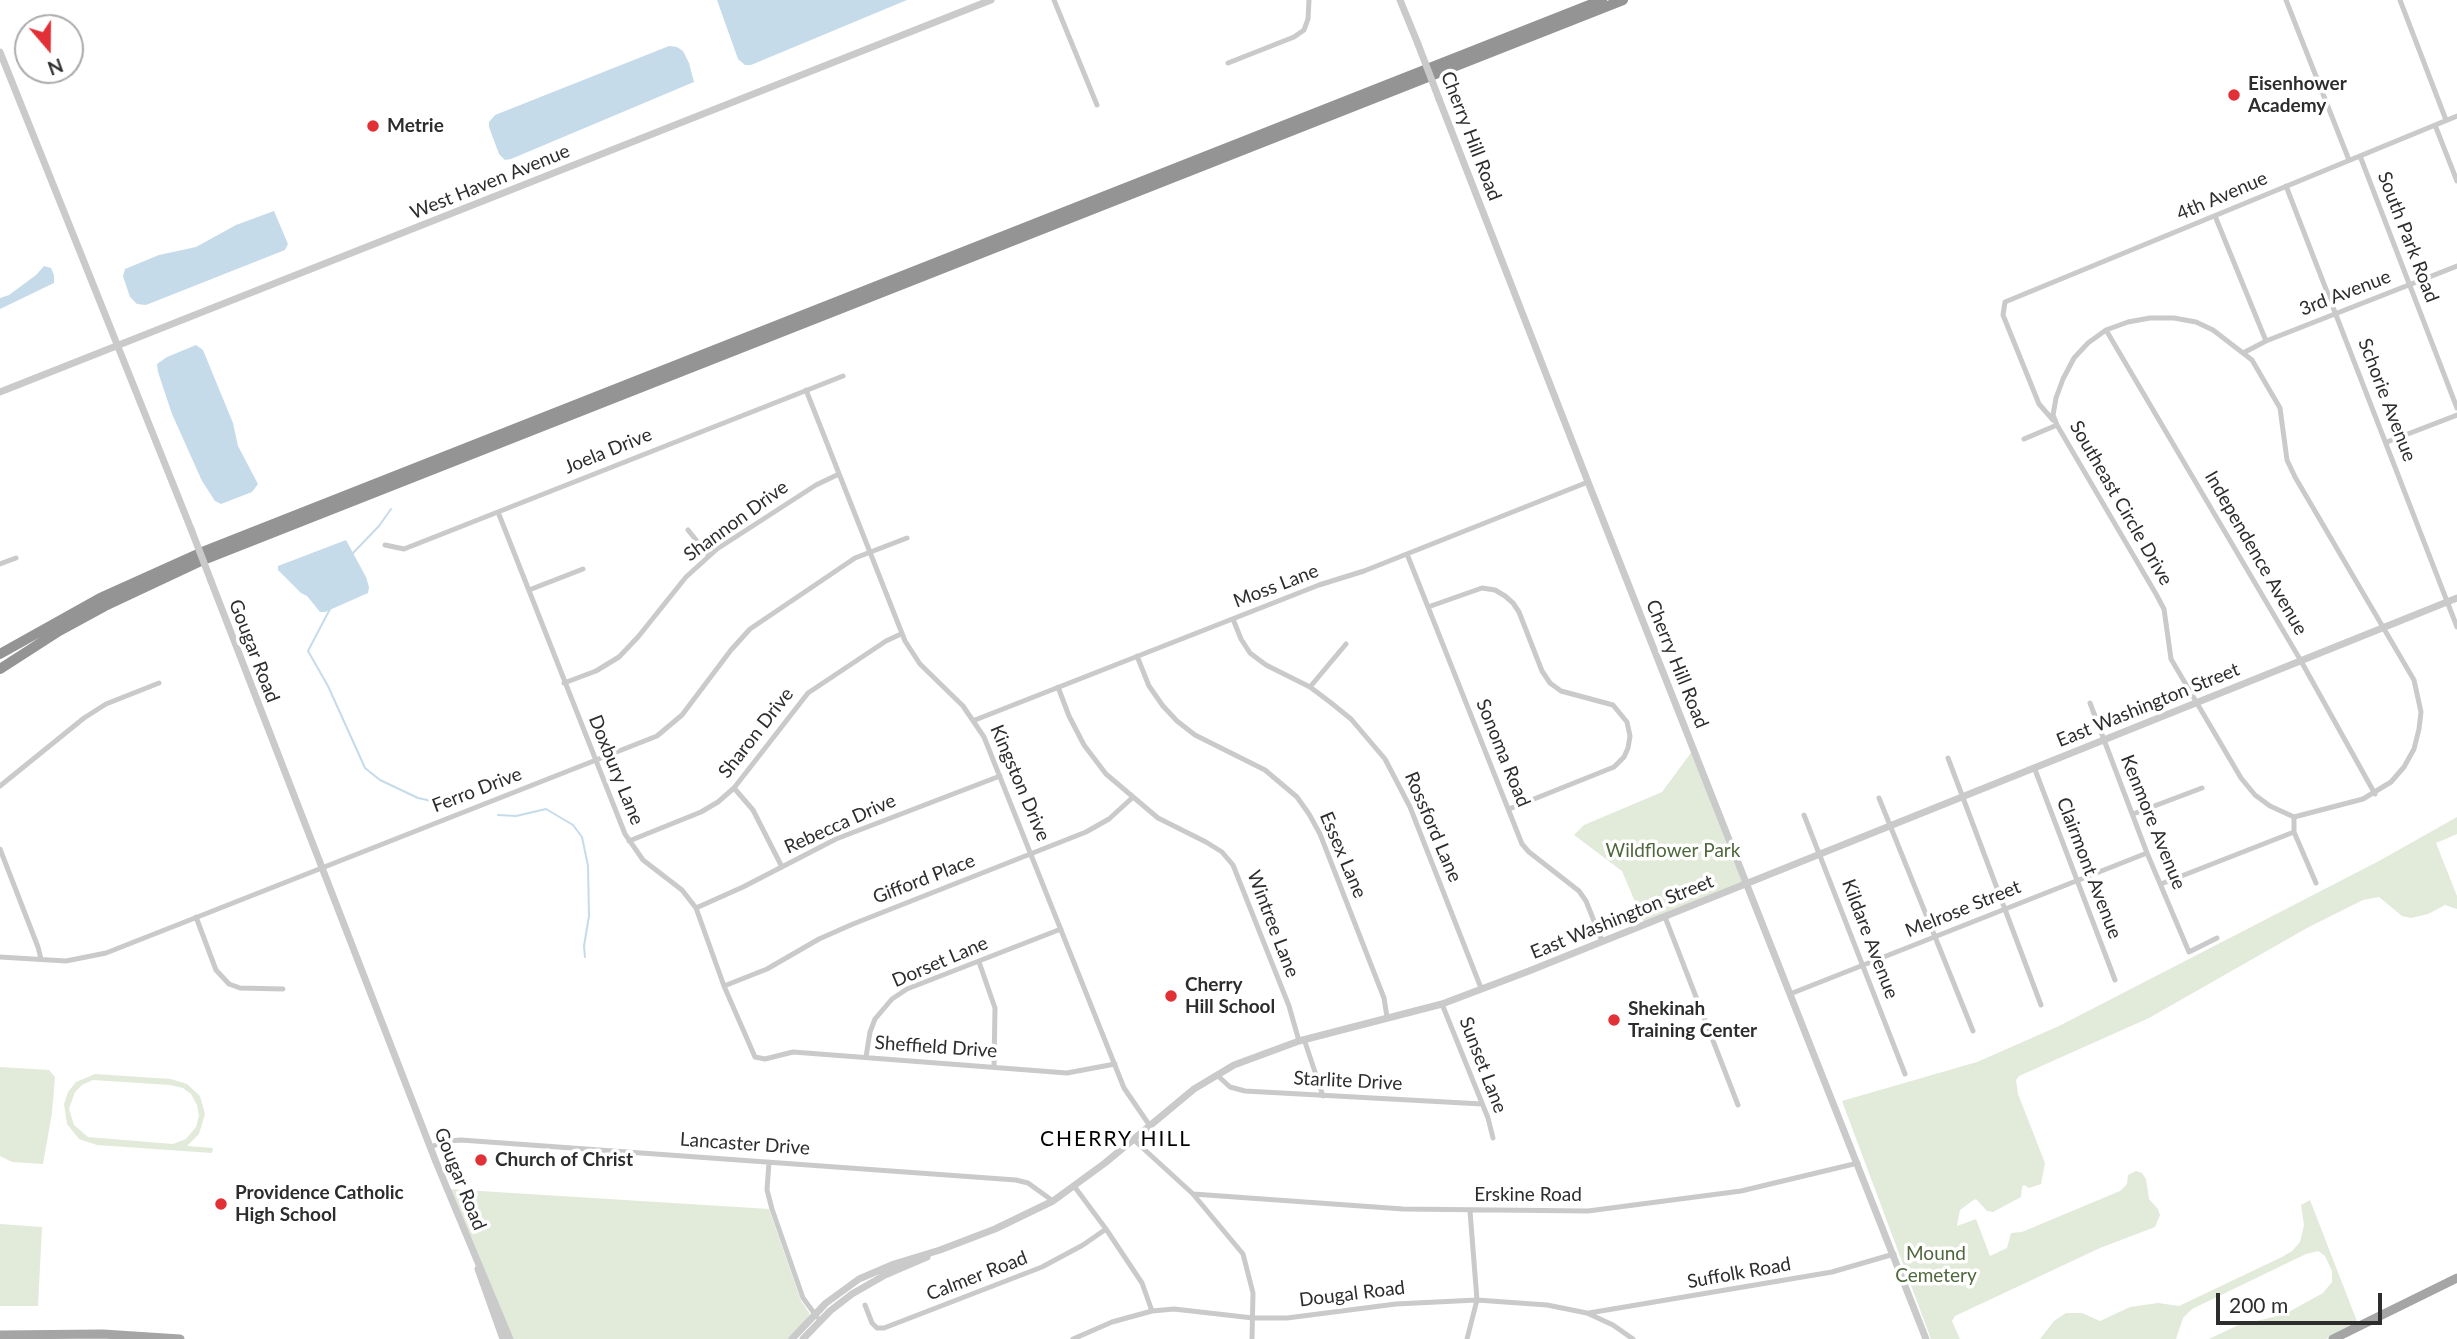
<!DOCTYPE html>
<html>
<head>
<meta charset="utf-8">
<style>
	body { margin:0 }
	#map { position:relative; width:2457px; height:1339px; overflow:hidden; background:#fff; font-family:Lato,sans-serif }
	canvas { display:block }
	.north { position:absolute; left:14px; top:14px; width:70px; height:70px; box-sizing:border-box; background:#fff; border:2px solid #ababab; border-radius:50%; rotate:160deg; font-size:19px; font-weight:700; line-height:28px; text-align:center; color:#2d2d2d }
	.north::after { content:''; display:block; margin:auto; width:24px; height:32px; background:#e13137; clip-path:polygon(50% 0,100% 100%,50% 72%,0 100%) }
	.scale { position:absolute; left:2216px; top:1293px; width:166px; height:32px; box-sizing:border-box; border:4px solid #2d2d2d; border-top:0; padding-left:9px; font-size:21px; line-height:24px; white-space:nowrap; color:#2d2d2d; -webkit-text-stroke:5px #fff; paint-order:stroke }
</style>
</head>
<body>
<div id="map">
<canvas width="2457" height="1339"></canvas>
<div class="north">N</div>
<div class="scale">200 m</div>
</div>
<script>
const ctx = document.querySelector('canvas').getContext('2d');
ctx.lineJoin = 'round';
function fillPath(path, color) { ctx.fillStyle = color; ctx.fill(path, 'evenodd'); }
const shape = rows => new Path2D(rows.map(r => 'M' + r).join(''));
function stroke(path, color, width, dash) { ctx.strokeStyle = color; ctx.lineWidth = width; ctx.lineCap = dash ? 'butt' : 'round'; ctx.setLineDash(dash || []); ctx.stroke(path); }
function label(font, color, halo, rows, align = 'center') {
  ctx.font = font + ' Lato,sans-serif'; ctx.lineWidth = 7; ctx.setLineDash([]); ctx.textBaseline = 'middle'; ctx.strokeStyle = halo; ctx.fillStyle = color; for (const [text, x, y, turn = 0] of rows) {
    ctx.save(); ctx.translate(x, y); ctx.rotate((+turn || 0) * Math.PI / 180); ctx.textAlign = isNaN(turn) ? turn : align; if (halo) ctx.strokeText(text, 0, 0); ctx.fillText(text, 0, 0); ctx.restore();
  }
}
const green = shape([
	[1693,750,1744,883,1644,923,1622,871,1574,835,1584,825,1662,792],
	[2457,817,2457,834,2436,843,2457,896,2457,909,2445,905,2428,914,2411,918,2402,916,2379,897,2363,900,2307,928,2149,1018,2019,1076,2016,1080,2018,1094,2045,1163,2041,1184,2029,1188,2024,1185,2022,1187,2021,1197,1993,1212,1987,1211,1976,1199,1972,1201,1960,1210,1957,1226,1976,1219,1990,1256,2007,1248,2011,1233,2022,1232,2120,1191,2127,1184,2128,1175,2136,1171,2142,1173,2146,1179,2149,1199,2158,1209,2160,1215,2155,1227,2100,1248,1955,1316,1952,1321,1960,1339,1931,1339,1842,1101,1977,1062,2059,1026,2379,861],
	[0,1067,49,1070,55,1077,52,1113,43,1164,12,1162,0,1156],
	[95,1074,171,1079,187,1084,200,1096,205,1114,199,1134,187,1146,213,1148,212,1153,97,1145,79,1139,67,1124,64,1104,68,1092,76,1082],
	[93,1080,170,1085,183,1088,191,1094,197,1105,199,1116,196,1127,186,1139,173,1144,88,1137,74,1125,69,1109,75,1092,82,1085],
	[448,1189,769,1209,801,1301,810,1314,791,1339,511,1339],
	[2310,1200,2358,1324,2326,1339,2209,1339,2236,1326,2285,1314,2323,1293,2332,1282,2332,1271,2325,1256,2318,1251,2306,1254,2192,1309,2183,1318,2176,1339,2040,1339,2054,1321,2066,1313,2082,1313,2100,1321,2130,1307,2158,1303,2179,1306,2282,1257,2292,1251,2300,1242,2304,1225,2301,1205],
	[0,1224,42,1227,38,1306,0,1306]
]);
const water = shape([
	[717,0,907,0,751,65,745,65,738,59],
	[669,46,677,47,683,51,689,63,694,82,511,159,505,160,499,154,489,127,489,122,495,115],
	[274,211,288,244,285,250,146,305,137,304,130,297,123,276,125,269,159,255,196,247,236,225],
	[44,266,51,268,54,275,54,283,0,309,0,298,9,295,36,275],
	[196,345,203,350,233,423,238,446,258,484,252,492,221,504,215,501,202,481,172,414,158,372,157,364,167,357],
	[346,540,366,577,369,587,368,593,325,612,320,612,307,596,301,593,278,570,278,566]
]);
const stream = shape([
	[353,553,379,526,391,509],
	[330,609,308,651,328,686,365,768,380,780,418,798,445,804,459,803],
	[498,815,516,816,546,809,573,825,582,837,588,866,589,916,584,946,585,957]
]);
const minor = shape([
	[1054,0,1097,105],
	[2286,0,2349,160],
	[2400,0,2446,120],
	[1228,63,1294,37,1304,30,1308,19,1309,0],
	[2435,125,2457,181],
	[2360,156,2457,408],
	[2286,186,2457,627],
	[2215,216,2266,341],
	[2150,318,2174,318,2196,322,2213,330,2252,360,2280,408,2287,460,2295,477,2414,680,2421,712,2419,729,2414,749,2404,767,2391,782,2363,799,2294,817,2270,806,2255,795,2241,778,2171,659,2164,609,2156,594,2057,425,2053,415,2056,398,2063,379,2074,358,2088,343,2106,330,2128,322,2150,318],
	[2106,330,2301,661,2375,794],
	[2245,352,2266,341,2457,266],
	[806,390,905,641,920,664,963,706,984,737,1124,1088,1150,1126],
	[2053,420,2039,404,2003,315,2005,302,2457,116],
	[2024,439,2057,425],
	[2387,442,2457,415],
	[498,512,625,834,643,860,682,890,696,908,724,986,755,1057,765,1059,793,1052,1067,1073,1115,1064],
	[688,530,709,556],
	[385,545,404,549,843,376],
	[1407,554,1522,844,1529,852,1579,891,1586,901,1602,941],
	[0,564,16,558],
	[529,590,583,569],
	[1428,607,1482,588,1495,590,1505,596,1513,603,1519,612,1542,671,1550,683,1561,691,1613,705,1627,722,1630,736,1628,748,1624,757,1614,767,1509,809],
	[1233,619,1241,639,1250,653,1266,665,1310,687,1330,702,1351,719,1385,759,1410,807,1481,988],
	[1137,656,1149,686,1163,706,1177,721,1195,735,1265,770,1297,797,1309,814,1320,834,1384,998,1387,1017],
	[564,683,596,671,619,657,638,637,686,577,717,549,816,485,839,474],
	[1058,687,1069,716,1084,745,1106,774,1158,818,1206,842,1222,852,1233,865,1289,1006,1299,1041],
	[1310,687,1346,644],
	[2090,703,2147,853,2189,952,2217,938],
	[975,720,1319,585,1364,571,1588,482],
	[1948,758,2041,1005],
	[2034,767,2115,980],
	[0,786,84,718,106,704,159,683],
	[734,788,753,810,782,867],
	[1879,798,1973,1031],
	[2133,814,2202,788],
	[1804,815,1905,1074],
	[2294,817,2294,832,2316,883],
	[629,841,701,812,718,802,734,788,808,693,886,641,901,634],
	[0,849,38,947,41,959],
	[2161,884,2294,832],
	[696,908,743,887,836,839,1000,776],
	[196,917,216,970,229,984,240,988,283,989],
	[1665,917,1738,1105],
	[0,957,66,961,106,953,657,736,682,715,731,650,750,629,855,558,907,538],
	[979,962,995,1008,994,1067],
	[724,986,767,969,819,939,853,924,1086,832,1109,819,1132,798],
	[1790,994,2147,853],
	[1442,1004,1488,1118,1493,1138],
	[1304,1039,1323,1096],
	[866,1057,870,1032,875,1019,892,999,907,989,1061,929],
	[1217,1075,1230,1087,1245,1091,1482,1104],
	[1134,1140,1193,1194,1243,1254,1253,1293,1252,1339],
	[430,1147,448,1141,461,1140,1016,1180,1028,1183,1053,1201],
	[769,1162,767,1190,772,1209,803,1298,817,1317],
	[1074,1186,1106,1229,1142,1283,1152,1311],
	[1193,1194,1403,1209,1588,1211,1741,1191,1858,1163],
	[865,1305,872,1323,877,1328,884,1328,1042,1267,1083,1245,1106,1229],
	[1589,1313,1832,1272,1894,1254],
	[1073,1339,1112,1322,1152,1311,1174,1309,1253,1318,1287,1318,1396,1304,1477,1300,1547,1305,1587,1313,1613,1325,1633,1339],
	[1467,1339,1477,1300,1470,1211]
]);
const tertiary = shape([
	[1400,0,1418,44],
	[0,52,191,529],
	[1439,99,1588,482,1926,1339],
	[0,392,991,0],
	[211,581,436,1162,510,1339],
	[478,1269,503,1339],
	[792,1339,826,1303,859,1279,894,1264,940,1250,995,1229,1053,1201,1105,1163,1194,1089,1234,1065,1299,1041,1442,1004,1529,971,2457,598],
	[803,1339,830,1311,852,1294,885,1275,927,1257]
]);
const primary = shape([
	[0,1335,103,1334,180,1339],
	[2333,1339,2457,1278]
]);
const motorway = shape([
	[0,654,100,598,200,553,1602,0],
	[0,669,59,631,105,606,203,560,1623,0]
]);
const tertiaryBridge = shape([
	[1418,44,1439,99],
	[191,529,211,581]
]);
const markers = [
	[2234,95,7,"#e13137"],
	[373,126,7,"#e13137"],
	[1171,996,7,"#e13137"],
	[1614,1020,7,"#e13137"],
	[481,1160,7,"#e13137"],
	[221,1204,7,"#e13137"]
];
const poiNames = [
	["Eisenhower",2248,84],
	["Academy",2248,106],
	["Metrie",387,126],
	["Cherry",1185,985],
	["Hill School",1185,1007],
	["Shekinah",1628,1009],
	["Training Center",1628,1031],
	["Church of Christ",495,1160],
	["Providence Catholic",235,1193],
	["High School",235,1215]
];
const streetNames = [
	["Cherry Hill Road",1471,136,69],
	["West Haven Avenue",490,182,-22],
	["4th Avenue",2222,196,-23],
	["South Park Road",2408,237,69],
	["3rd Avenue",2345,293,-21],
	["Schorie Avenue",2387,400,69],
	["Joela Drive",608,451,-22],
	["Southeast Circle Drive",2121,503,60],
	["Shannon Drive",736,521,-36],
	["Independence Avenue",2256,553,60],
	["Moss Lane",1276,586,-21],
	["Gougar Road",254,651,69],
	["Cherry Hill Road",1677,664,68],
	["East Washington Street",2148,705,-22],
	["Sharon Drive",756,733,-52],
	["Sonoma Road",1503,753,68],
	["Doxbury Lane",616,770,68],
	["Kingston Drive",1020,783,67],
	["Ferro Drive",477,790,-21],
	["Kenmore Avenue",2153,822,68],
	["Rebecca Drive",840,824,-24],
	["Rossford Lane",1433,827,67],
	["Essex Lane",1343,855,67],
	["Clairmont Avenue",2089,868,69],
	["Gifford Place",924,879,-21],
	["Melrose Street",1963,909,-22],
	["East Washington Street",1622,917,-22],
	["Wintree Lane",1273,924,69],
	["Kildare Avenue",1870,939,69],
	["Dorset Lane",940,962,-23],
	["Sheffield Drive",936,1047,4],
	["Sunset Lane",1483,1065,69],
	["Starlite Drive",1348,1081,3],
	["Lancaster Drive",745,1144,4],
	["Gougar Road",460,1179,68],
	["Erskine Road",1528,1195],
	["Suffolk Road",1739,1273,-10],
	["Calmer Road",977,1276,-21],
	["Dougal Road",1352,1294,-7]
];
const parkNames = [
	["Wildflower Park",1673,851],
	["Mound",1936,1254],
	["Cemetery",1936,1276]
];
const neighbourhoodNames = [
	["CHERRY HILL",1116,1139]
];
fillPath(green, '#e2eada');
fillPath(water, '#c6dbea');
stroke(stream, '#c6dbea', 2);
stroke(minor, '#cacaca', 5);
stroke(tertiary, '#cacaca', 7);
stroke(primary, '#a5a5a5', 9);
stroke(motorway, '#949494', 10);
stroke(tertiaryBridge, '#cacaca', 7);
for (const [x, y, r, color] of markers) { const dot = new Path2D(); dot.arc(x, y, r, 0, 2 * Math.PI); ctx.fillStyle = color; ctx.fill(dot); stroke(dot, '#fff', 2.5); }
label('bold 19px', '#2d2d2d', '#fff', poiNames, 'left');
label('19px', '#2d2d2d', '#fff', streetNames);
label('19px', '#4e673b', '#fff', parkNames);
ctx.letterSpacing = '2px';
label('21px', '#000', '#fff', neighbourhoodNames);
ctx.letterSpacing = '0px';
</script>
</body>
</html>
